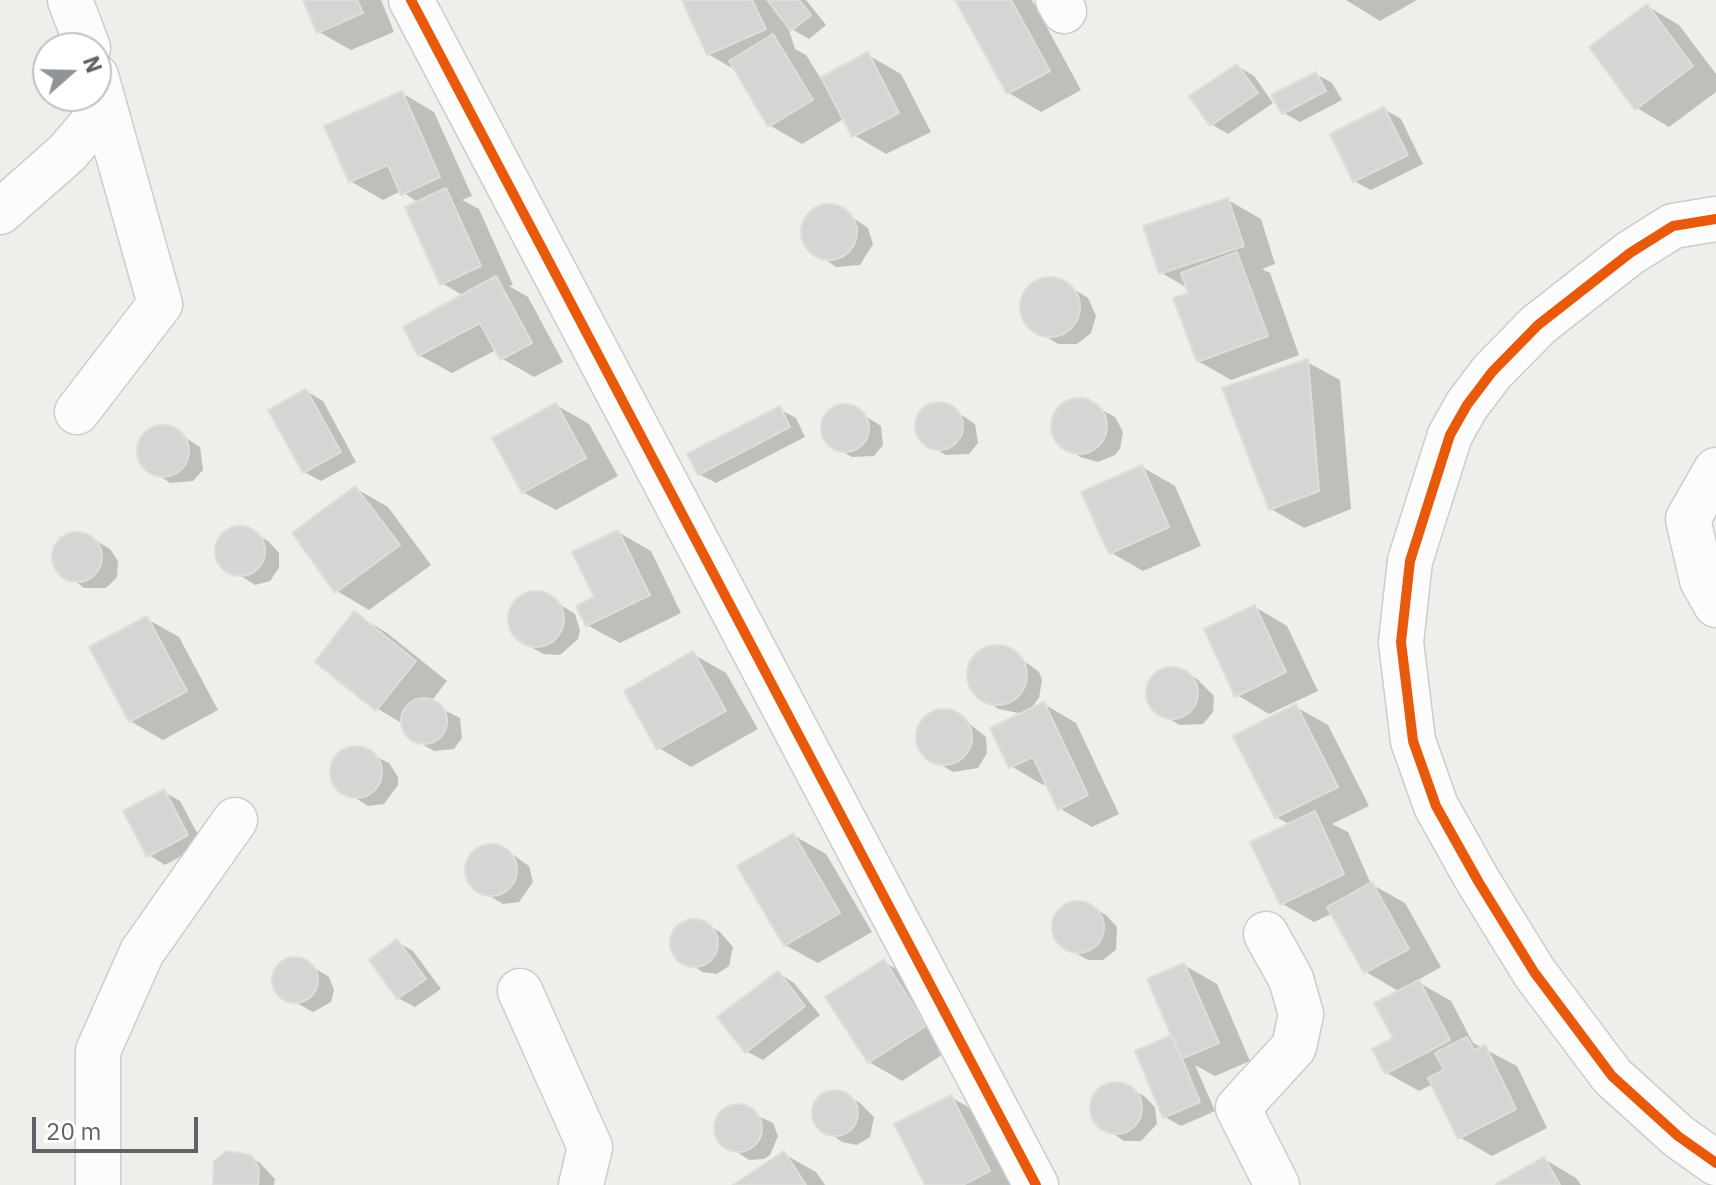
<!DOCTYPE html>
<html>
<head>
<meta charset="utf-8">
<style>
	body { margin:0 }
	#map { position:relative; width:1716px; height:1185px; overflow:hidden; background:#efeeea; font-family:"IBM Plex Sans",sans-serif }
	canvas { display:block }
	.north { position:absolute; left:32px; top:32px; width:80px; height:80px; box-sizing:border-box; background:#fff; border:2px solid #bfc1c3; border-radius:50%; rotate:70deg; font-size:22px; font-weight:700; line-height:32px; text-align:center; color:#5f6368 }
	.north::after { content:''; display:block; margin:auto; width:28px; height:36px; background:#919496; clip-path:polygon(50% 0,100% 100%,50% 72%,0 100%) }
	.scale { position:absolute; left:32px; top:1117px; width:166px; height:36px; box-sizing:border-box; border:4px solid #5f6368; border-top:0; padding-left:10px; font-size:24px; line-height:28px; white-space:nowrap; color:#5f6368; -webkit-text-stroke:6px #fff; paint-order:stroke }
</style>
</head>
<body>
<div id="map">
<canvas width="1716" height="1185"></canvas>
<div class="north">N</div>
<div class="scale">20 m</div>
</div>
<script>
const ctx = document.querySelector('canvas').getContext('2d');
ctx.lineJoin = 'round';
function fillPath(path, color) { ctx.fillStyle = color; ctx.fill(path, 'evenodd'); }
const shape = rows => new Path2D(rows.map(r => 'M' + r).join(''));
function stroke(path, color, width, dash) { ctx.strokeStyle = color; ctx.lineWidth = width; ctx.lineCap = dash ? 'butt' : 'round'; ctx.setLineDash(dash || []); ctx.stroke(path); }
const shadow = shape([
	[305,0,381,0,394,32,351,50,319,32],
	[684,0,806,0,826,25,809,39,788,27,795,49,806,55,821,79,868,55,901,74,931,132,886,154,854,135,845,118,802,144,769,125,737,71,708,54],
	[959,0,1032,0,1081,90,1041,112,1009,93],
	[1346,0,1417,0,1380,21],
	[1647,6,1679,25,1716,74,1716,92,1669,127,1637,108],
	[1237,66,1254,76,1273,103,1228,134,1211,124],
	[1316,74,1332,83,1342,100,1300,122,1284,113],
	[402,93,434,112,472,196,462,200,479,209,513,285,509,286,528,297,563,362,534,377,501,358,496,350,452,373,419,355,464,296,442,283,419,203,401,191,383,200,350,181],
	[1384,109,1401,119,1423,164,1371,190,1354,181],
	[1228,200,1261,219,1275,264,1262,269,1270,273,1299,355,1231,380,1198,361,1189,289,1160,272],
	[837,207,868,228,873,244,860,265,836,267,807,247,803,232,813,212,820,208],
	[1045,279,1064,283,1088,298,1096,316,1091,333,1077,344,1058,344,1033,329,1022,313,1029,287],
	[1307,362,1340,380,1351,509,1304,528,1271,509],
	[306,391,323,401,356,462,321,481,304,472],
	[1082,399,1115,417,1123,432,1120,449,1115,455,1098,462,1080,457,1057,441,1053,424,1059,408],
	[935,404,948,406,975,424,978,443,969,454,946,455,929,445,919,434,918,419],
	[556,405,589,424,618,476,556,510,523,492],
	[853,408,881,426,883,445,874,456,852,457,834,447,825,435,824,421,833,410],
	[779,409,796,418,805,437,716,483,699,474],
	[154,428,170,428,200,447,203,470,193,481,170,483,141,462,142,438],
	[1142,467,1175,486,1201,546,1143,571,1110,552],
	[355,488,388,507,431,565,369,610,337,591],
	[230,530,251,531,268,541,279,553,279,568,270,581,255,585,219,562,219,540],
	[618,532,651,551,681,613,620,643,587,625],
	[70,535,93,539,110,549,118,561,117,577,106,588,84,588,56,567,58,544],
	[543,594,575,614,580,630,578,639,560,655,543,654,526,644,510,624,512,606,526,595],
	[1255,607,1287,626,1318,691,1269,714,1237,695],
	[355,614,387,633,447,681,430,703,460,718,462,738,454,749,434,751,417,741,406,731,405,725,378,709,317,662],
	[147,619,179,637,218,710,163,740,130,721],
	[989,648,1008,649,1039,672,1042,680,1039,698,1029,711,1044,704,1076,723,1119,814,1092,827,1059,808,1047,783,1043,785,1011,766,1023,714,999,709,982,699,975,693,969,676,974,658],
	[693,654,726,673,758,729,691,767,659,748],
	[1180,669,1197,679,1214,696,1213,712,1203,724,1180,725,1162,715,1148,696,1151,680,1164,670],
	[1296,707,1328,725,1369,806,1332,824,1348,832,1371,884,1405,903,1441,967,1416,981,1451,1001,1473,1043,1517,1066,1547,1128,1492,1156,1459,1137,1433,1084,1419,1091,1387,1073,1396,1039,1400,992,1366,972,1333,913,1314,922,1281,903,1291,825,1276,817],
	[940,711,957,714,986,737,987,753,978,768,953,772,928,757,919,742,921,725,933,713],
	[356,747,389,763,398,777,398,785,384,804,368,806,338,787,332,773,336,758],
	[164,792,180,801,203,844,165,865,149,855],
	[793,835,826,854,872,932,818,963,785,945],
	[491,845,506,850,529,866,533,882,519,902,503,904,473,886,467,872,470,857],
	[1074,903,1089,905,1106,915,1117,927,1116,950,1103,960,1088,960,1070,950,1054,932,1055,917],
	[690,921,703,922,720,932,733,947,729,966,717,974,702,972,674,951,677,929],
	[397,942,413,951,441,989,415,1007,398,998],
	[300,959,329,977,334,990,331,1002,313,1012,277,992,273,977,279,964],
	[884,962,916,980,957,1045,902,1081,869,1062],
	[1184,965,1217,984,1250,1061,1215,1076,1195,1065,1215,1111,1181,1126,1165,1117],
	[778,973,794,983,820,1015,763,1060,746,1051],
	[1118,1084,1144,1096,1155,1107,1157,1124,1141,1141,1124,1141,1095,1121,1094,1098,1104,1086],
	[831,1092,843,1093,860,1103,874,1117,870,1137,857,1145,842,1142,815,1122,818,1100],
	[951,1097,983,1116,1019,1185,927,1185],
	[735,1105,773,1123,778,1136,770,1155,764,1159,749,1160,719,1140,716,1126,722,1112],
	[228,1153,243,1153,260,1163,275,1179,274,1185,215,1185],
	[784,1154,816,1172,825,1185,737,1185],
	[1544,1159,1576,1178,1581,1185,1499,1185]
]);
const building = shape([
	[303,0,357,0,363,13,317,33,303,0],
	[682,0,752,0,766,29,707,55,682,0],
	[767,0,799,0,811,15,791,31,767,0],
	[955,0,1011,0,1050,71,1007,94,955,0],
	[1647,4,1693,66,1635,110,1589,47,1647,4],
	[773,34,813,100,768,127,729,61,773,34],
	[868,52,899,113,852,137,821,77,868,52],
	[1237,64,1258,93,1210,126,1189,96,1237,64],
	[1316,72,1326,91,1282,114,1271,95,1316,72],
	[402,91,440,177,401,195,388,165,349,182,324,126,402,91],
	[1384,107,1408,155,1353,182,1330,134,1384,107],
	[446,188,481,266,440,285,405,207,446,188],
	[1228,198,1244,246,1159,274,1143,226,1228,198],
	'801 232a28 28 0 1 1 56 0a28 28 0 1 1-56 0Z',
	[1237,252,1268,336,1197,362,1173,298,1188,293,1181,273,1237,252],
	[496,276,532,343,500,360,480,323,418,356,403,327,496,276],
	'1020 307a30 30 0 1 1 60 0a30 30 0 1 1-60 0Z',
	[1308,359,1319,491,1269,510,1222,388,1308,359],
	[306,389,341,452,303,473,268,410,306,389],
	'1051 426a28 28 0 1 1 56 0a28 28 0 1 1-56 0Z',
	'915 426a24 24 0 1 1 48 0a24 24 0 1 1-48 0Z',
	[556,403,586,458,522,493,492,438,556,403],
	'821 428a24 24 0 1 1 48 0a24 24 0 1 1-48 0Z',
	[780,406,790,427,698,475,687,454,780,406],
	'137 451a26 26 0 1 1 52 0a26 26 0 1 1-52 0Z',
	[1142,465,1169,527,1109,554,1081,492,1142,465],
	[355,486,400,545,335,593,292,533,355,486],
	'215 551a25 25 0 1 1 50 0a25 25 0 1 1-50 0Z',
	[618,530,650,595,586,626,576,606,594,597,572,552,618,530],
	'52 557a25 25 0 1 1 50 0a25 25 0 1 1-50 0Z',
	'508 619a28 28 0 1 1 56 0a28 28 0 1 1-56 0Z',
	[1255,605,1286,672,1235,697,1204,629,1255,605],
	[354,611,416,661,376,711,315,662,354,611],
	[147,616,187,691,129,722,89,647,147,616],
	'967 675a30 30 0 1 1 60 0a30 30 0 1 1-60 0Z',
	[693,651,726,711,657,750,624,691,693,651],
	'1146 693a26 26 0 1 1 52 0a26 26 0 1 1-52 0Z',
	'401 721a23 23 0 1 1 46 0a23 23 0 1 1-46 0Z',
	[1044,702,1088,795,1058,810,1033,757,1009,768,990,728,1044,702],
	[1296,704,1338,787,1275,818,1233,736,1296,704],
	'916 737a28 28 0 1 1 56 0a28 28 0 1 1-56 0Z',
	'330 772a26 26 0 1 1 52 0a26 26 0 1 1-52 0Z',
	[164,789,188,835,147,857,123,811,164,789],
	[1315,811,1344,874,1280,905,1250,842,1315,811],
	[793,833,840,913,784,946,737,866,793,833],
	'465 870a26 26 0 1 1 52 0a26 26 0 1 1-52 0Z',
	[1372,882,1409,949,1364,973,1327,907,1372,882],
	'1052 927a26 26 0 1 1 52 0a26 26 0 1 1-52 0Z',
	'670 943a24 24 0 1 1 48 0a24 24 0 1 1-48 0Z',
	[397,939,426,979,397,999,369,960,397,939],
	'272 980a23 23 0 1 1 46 0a23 23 0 1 1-46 0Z',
	[884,959,926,1026,868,1063,825,997,884,959],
	[1184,963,1219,1043,1181,1059,1147,979,1184,963],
	[778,971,805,1006,745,1053,717,1017,778,971],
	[1419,980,1450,1040,1385,1074,1372,1049,1393,1038,1374,1003,1419,980],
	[1172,1035,1200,1102,1163,1118,1135,1051,1172,1035],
	[1467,1037,1474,1050,1485,1045,1516,1109,1458,1139,1428,1078,1444,1070,1435,1053,1467,1037],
	'1090 1108a26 26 0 1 1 52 0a26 26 0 1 1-52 0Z',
	'812 1113a23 23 0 1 1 46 0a23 23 0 1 1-46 0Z',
	[951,1095,990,1171,963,1185,925,1185,894,1124,951,1095],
	'714 1128a24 24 0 1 1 48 0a24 24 0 1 1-48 0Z',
	[227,1151,251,1155,259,1168,258,1185,213,1185,214,1161,227,1151],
	[784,1151,806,1185,733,1185,784,1151],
	[1544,1157,1560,1185,1496,1185,1496,1184,1544,1157]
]);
const minor = shape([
	[70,0,88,48],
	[411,0,1036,1185],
	[1058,0,1064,11],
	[0,212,67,153,105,108],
	[1716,219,1673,226,1630,253,1538,325,1492,372,1467,405,1450,435,1410,561,1401,642,1413,741,1436,806,1478,881,1534,972,1612,1076,1678,1136,1716,1163],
	[77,412,160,304,96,76],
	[1716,470,1688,519,1702,580,1716,605],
	[1266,934,1291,979,1301,1014,1294,1047,1238,1108,1277,1185],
	[520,991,590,1147,581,1185],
	[98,1185,98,1051,142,952,235,820]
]);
const cycleway = shape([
	[411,0,1036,1185],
	[1716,219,1673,226,1630,253,1538,325,1492,372,1467,405,1450,435,1410,561,1401,642,1413,741,1436,806,1478,881,1534,972,1612,1076,1678,1136,1716,1163]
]);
fillPath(shadow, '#0003');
fillPath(building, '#d6d5d3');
stroke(building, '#deddd9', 2);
stroke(minor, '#cbcccc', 47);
stroke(minor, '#fdfcfc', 44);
stroke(cycleway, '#e8590c', 10);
</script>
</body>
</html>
